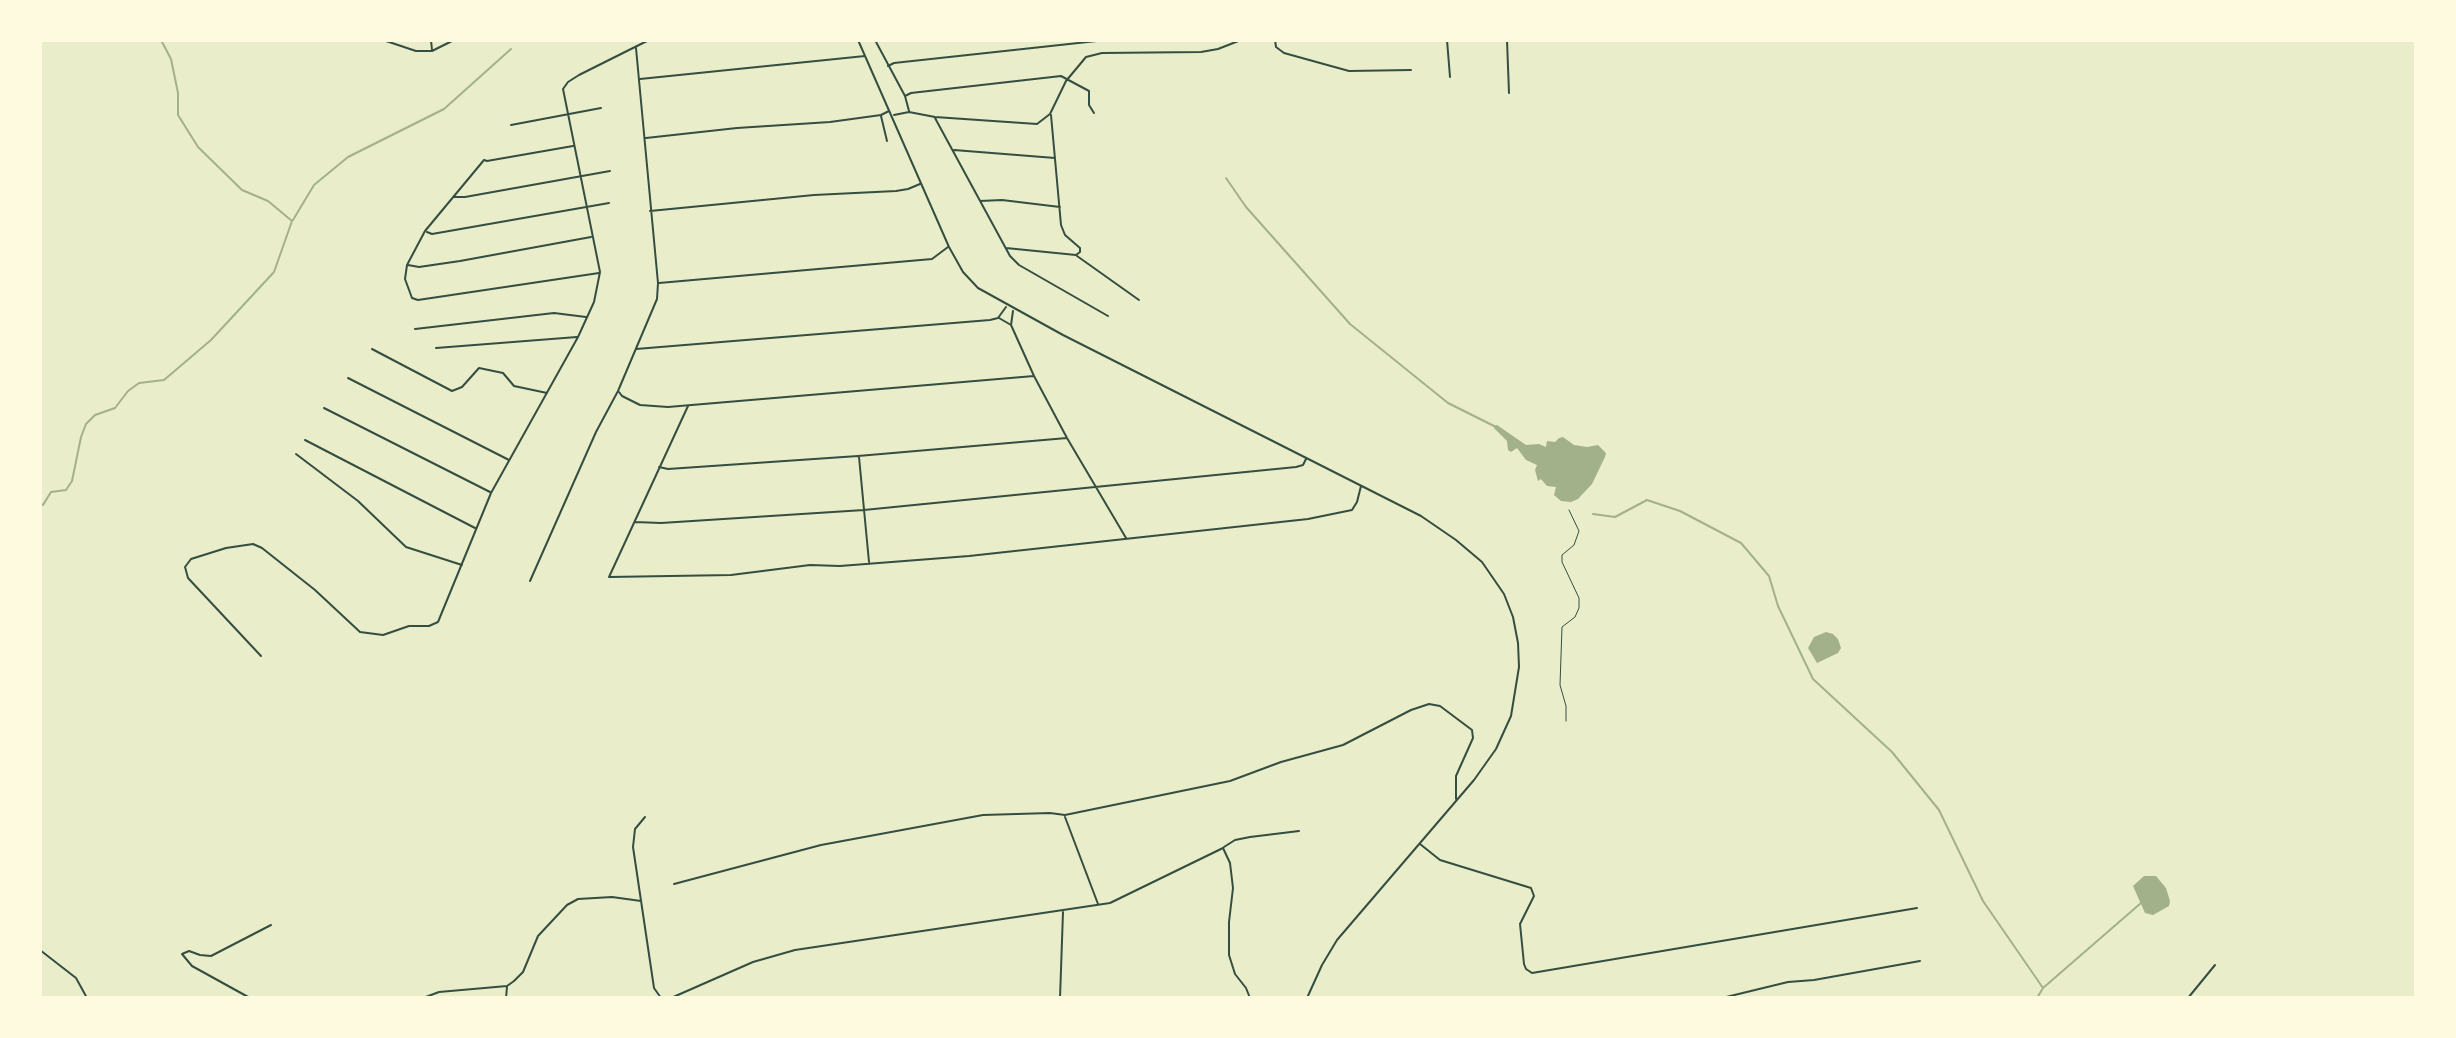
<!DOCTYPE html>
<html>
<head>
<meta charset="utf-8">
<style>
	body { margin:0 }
	#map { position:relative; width:2456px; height:1038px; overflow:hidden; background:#e9edc9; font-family:"Open Sans",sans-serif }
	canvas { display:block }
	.frame { position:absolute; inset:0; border:42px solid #fefae0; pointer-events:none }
</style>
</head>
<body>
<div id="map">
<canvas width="2456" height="1038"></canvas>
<div class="frame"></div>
</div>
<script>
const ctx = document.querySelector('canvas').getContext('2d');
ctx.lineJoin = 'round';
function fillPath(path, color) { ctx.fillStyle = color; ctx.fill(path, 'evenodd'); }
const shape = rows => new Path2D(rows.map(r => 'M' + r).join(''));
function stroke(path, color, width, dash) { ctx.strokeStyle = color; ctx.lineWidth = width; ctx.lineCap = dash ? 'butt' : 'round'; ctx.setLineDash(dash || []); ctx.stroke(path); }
const water = shape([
	[1497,425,1526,445,1539,444,1546,447,1547,441,1555,442,1559,438,1563,437,1574,445,1587,447,1598,445,1606,453,1605,457,1592,484,1578,499,1571,502,1561,501,1554,495,1556,487,1547,486,1541,479,1538,481,1535,470,1537,465,1526,460,1517,448,1511,452,1508,450,1507,441,1494,428,1494,426],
	[1826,632,1833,634,1838,639,1841,648,1838,653,1817,663,1808,648,1814,637],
	[2144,876,2156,876,2166,888,2170,901,2169,906,2153,915,2145,913,2133,886]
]);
const stream = shape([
	[1226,178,1246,207,1350,324,1448,403,1496,427],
	[293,220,314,185,348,157,444,109,511,49],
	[40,504,43,505,51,492,66,490,72,481,81,437,86,424,95,415,115,408,128,391,139,383,164,380,211,340,274,272,292,221,268,201,242,190,198,147,178,115,178,93,171,59,161,40],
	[1593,514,1615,517,1647,500,1680,511,1741,543,1769,576,1778,606,1813,679,1892,752,1939,810,1983,901,2043,988],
	[2037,998,2043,988,2141,903]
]);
const path = shape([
	[1566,721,1566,706,1560,685,1562,627,1575,617,1579,608,1579,598,1562,562,1562,555,1574,545,1579,531,1569,510]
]);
const minor = shape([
	[383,40,416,51,432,51,454,40],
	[431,40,432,50],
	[858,40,949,247,963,272,978,288,1063,335,1421,516,1456,540,1482,562,1504,594,1513,617,1518,643,1519,667,1511,716,1496,749,1474,780,1337,940,1322,965,1307,998],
	[875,40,905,96,909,111],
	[1275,40,1276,47,1284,53,1349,71,1411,70],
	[1447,40,1450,77],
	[1507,40,1509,93],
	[888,66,894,63,1106,40],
	[640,79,865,56],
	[905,96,911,93,1061,76,1089,91,1089,105,1094,113],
	[894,115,909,112,935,117,1037,124,1050,114,1066,81,1086,57,1102,53,1201,52,1218,49,1241,40],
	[1051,115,1061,225,1065,235,1080,248,1080,252,1076,255],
	[881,116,887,141],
	[935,118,1010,256,1019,265,1108,316],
	[511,125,601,108],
	[646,138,737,128,830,122,881,115,889,111],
	[573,146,487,161,484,160,425,231,407,265,405,279,412,298,418,300,599,273],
	[954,150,1055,158],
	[453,197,465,197,610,171],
	[980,201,1002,200,1060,207],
	[650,211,814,195,896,191,908,189,920,184],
	[427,232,432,234,609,203],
	[1006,248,1076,255],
	[1077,256,1139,300],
	[408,265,419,267,460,261,591,237],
	[659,283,932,259,948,247],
	[1013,311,1011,325,1034,376,1067,438,1126,538],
	[999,318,1011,325],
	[415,329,554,313,586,317],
	[436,348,577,337],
	[372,349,452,391,462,387,479,368,503,373,514,386,547,393],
	[636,349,990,320,998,318,1006,307],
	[348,378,509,460],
	[619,392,622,396,640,405,668,407,1034,376],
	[688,406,609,577,731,575,810,565,840,566,969,556,1308,519,1352,510,1357,502,1361,486],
	[324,408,490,492],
	[305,440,475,528],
	[296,454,358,501,406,547,462,565],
	[859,457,869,562],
	[659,467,668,469,858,456,1067,438],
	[635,522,661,523,864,510,1296,467,1303,465,1306,459],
	[530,581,596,432,618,391,657,299,658,283,636,48],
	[261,656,188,578,185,567,191,559,226,548,253,544,262,548,315,590,360,632,383,635,409,626,429,626,438,622,491,493,578,337,594,302,600,272,563,89,568,82,579,75,649,40],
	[645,817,635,829,633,847,654,988,661,998],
	[1065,817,1098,904],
	[1420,844,1440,860,1531,888,1534,896,1520,924,1524,964,1526,969,1532,973,1917,908],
	[1224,847,1235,840,1250,837,1299,831],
	[674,884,821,845,983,815,1050,813,1065,815,1230,781,1281,762,1343,745,1411,710,1429,704,1440,706,1472,730,1473,738,1456,776,1456,799],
	[40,950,76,978,87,998],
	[250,998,192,966,182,954,189,951,200,955,211,956,271,925],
	[423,998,439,992,507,986,514,981,523,972,538,936,567,905,578,899,612,897,641,901],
	[506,998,507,987],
	[671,998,753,962,795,950,1110,903,1223,848,1230,863,1233,888,1229,922,1229,955,1235,974,1246,988,1250,998],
	[1060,998,1063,912],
	[1722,998,1788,982,1814,980,1920,961],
	[2188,998,2215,965]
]);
fillPath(water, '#a3b18a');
stroke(stream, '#a3b18a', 2);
stroke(path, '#344e41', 1);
stroke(minor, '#344e41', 2);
</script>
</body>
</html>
